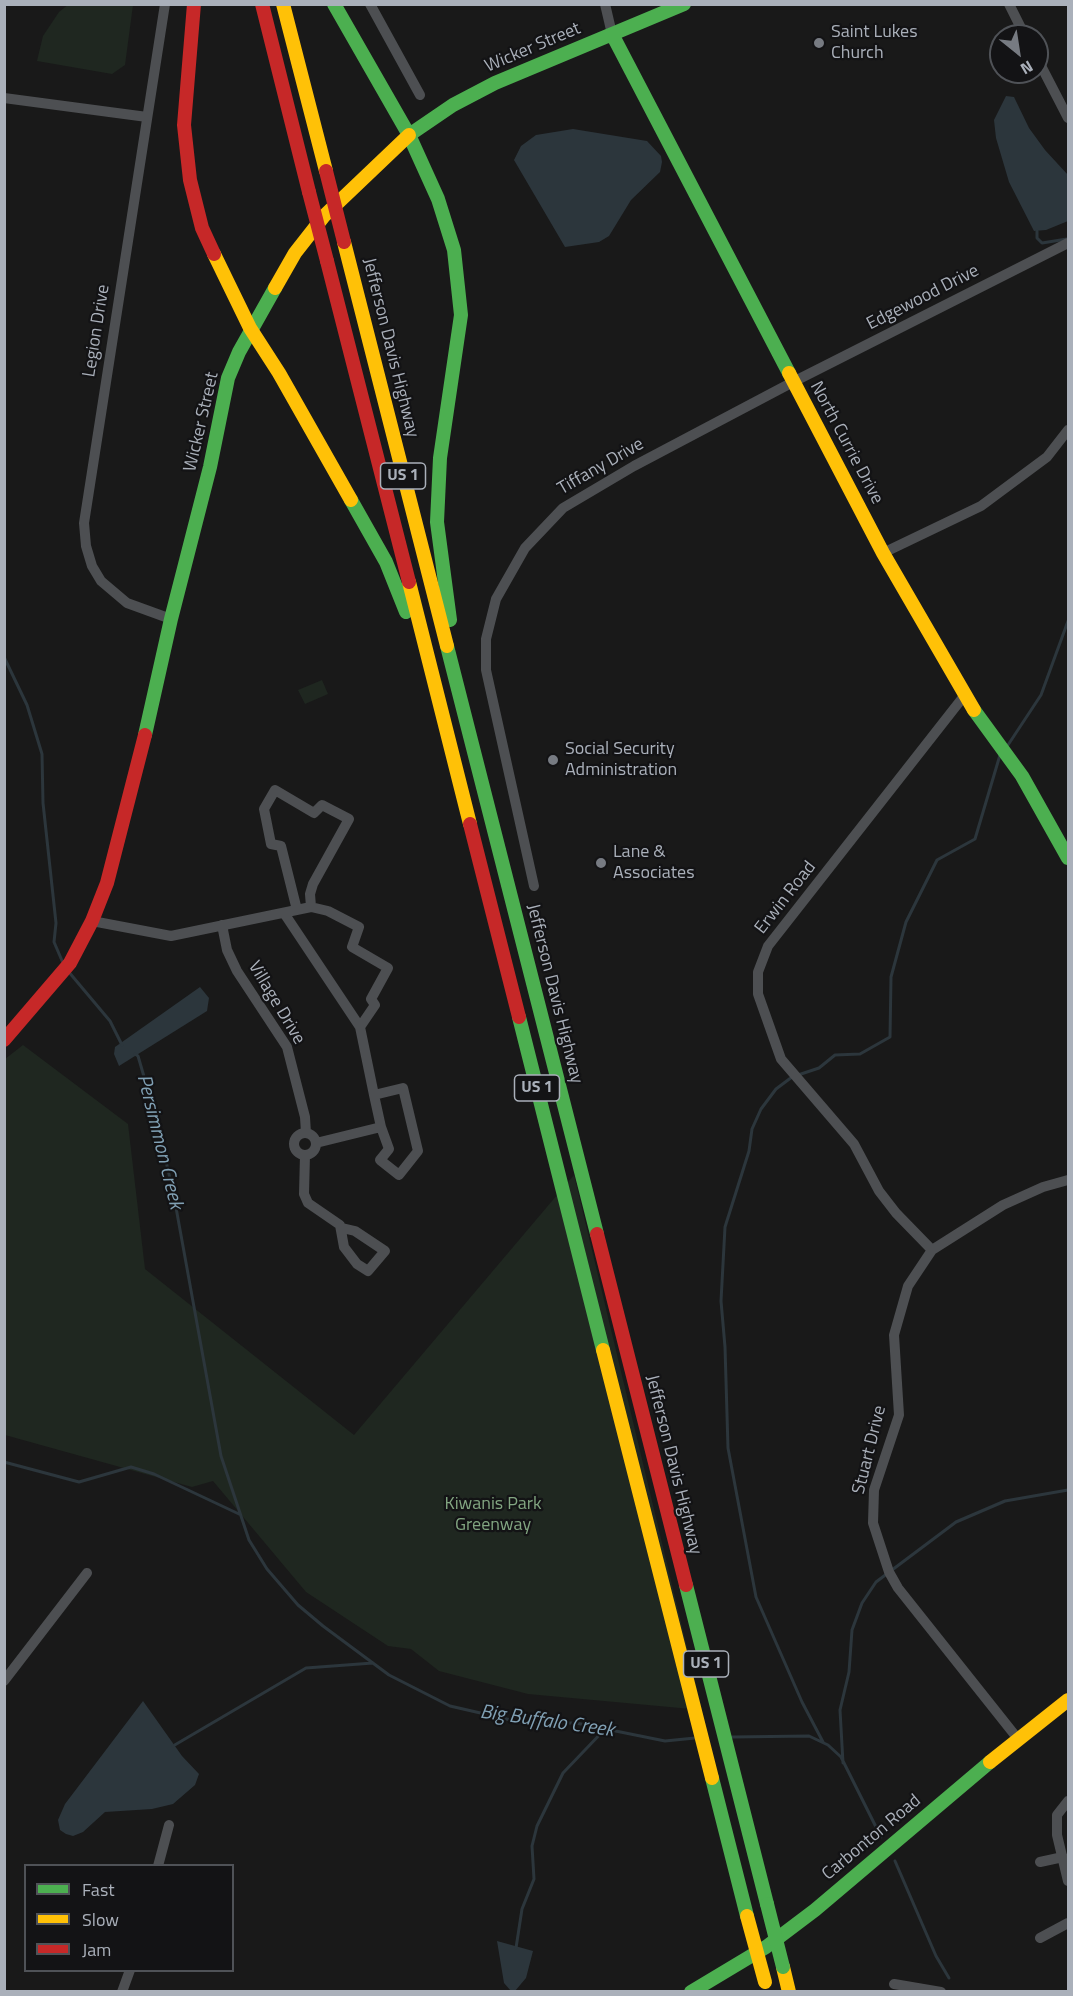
<!DOCTYPE html>
<html>
<head>
<meta charset="utf-8">
<style>
	body { margin:0 }
	#map { position:relative; width:1073px; height:1996px; overflow:hidden; background:#191919; font-family:"Titillium Web",sans-serif }
	canvas { display:block }
	.frame { position:absolute; inset:0; border:6px solid #aab0ba; pointer-events:none }
	.legend { position:absolute; left:24px; top:1864px; width:210px; height:108px; box-sizing:border-box; background:#131315; border:2px solid #4f5257; margin:0; padding:8px 10px; list-style:none; font-size:18px; color:#aab0ba }
	.legend li { display:flex; align-items:center; gap:12px; height:30px }
	.legend b { width:30px; border:2px solid #4f5257 }
	.north { position:absolute; left:989px; top:24px; width:60px; height:60px; box-sizing:border-box; background:#131315; border:2px solid #4f5257; border-radius:50%; rotate:150deg; font-size:16px; font-weight:700; line-height:24px; text-align:center; color:#aab0ba }
	.north::after { content:''; display:block; margin:auto; width:21px; height:27px; background:#777b82; clip-path:polygon(50% 0,100% 100%,50% 72%,0 100%) }
</style>
</head>
<body>
<div id="map">
<canvas width="1073" height="1996"></canvas>
<div class="frame"></div>
<ul class="legend">
<li><b style="height:8px;background:#4caf50"></b>Fast</li>
<li><b style="height:8px;background:#ffc107"></b>Slow</li>
<li><b style="height:8px;background:#c62828"></b>Jam</li>
</ul>
<div class="north">N</div>
</div>
<script>
const ctx = document.querySelector('canvas').getContext('2d');
ctx.lineJoin = 'round';
function fillPath(path, color) { ctx.fillStyle = color; ctx.fill(path, 'evenodd'); }
const shape = rows => new Path2D(rows.map(r => 'M' + r).join(''));
function stroke(path, color, width, dash) { ctx.strokeStyle = color; ctx.lineWidth = width; ctx.lineCap = dash ? 'butt' : 'round'; ctx.setLineDash(dash || []); ctx.stroke(path); }
function label(font, color, halo, rows, align = 'center') {
  ctx.font = font + ' "Titillium Web",sans-serif'; ctx.lineWidth = 4.5; ctx.setLineDash([]); ctx.textBaseline = 'middle'; ctx.strokeStyle = halo; ctx.fillStyle = color; for (const [text, x, y, turn = 0] of rows) {
    ctx.save(); ctx.translate(x, y); ctx.rotate((+turn || 0) * Math.PI / 180); ctx.textAlign = isNaN(turn) ? turn : align; if (halo) ctx.strokeText(text, 0, 0); ctx.fillText(text, 0, 0); ctx.restore();
  }
}
const green = shape([
	[69,4,133,5,125,65,112,74,37,61,43,36,59,12],
	[322,680,328,694,305,704,298,690],
	[23,1045,128,1124,145,1269,354,1435,574,1175,702,1710,528,1694,439,1671,411,1649,388,1646,306,1592,213,1481,192,1487,5,1435,5,1059]
]);
const water = shape([
	[1006,96,1014,97,1029,128,1045,150,1068,175,1068,221,1046,230,1034,231,1009,182,996,138,994,120],
	[573,129,647,141,661,156,662,162,660,172,631,200,609,236,599,242,565,247,514,160,521,146,536,135],
	[200,987,209,998,207,1011,119,1066,114,1054,115,1047],
	[143,1701,182,1756,199,1774,195,1785,173,1804,152,1809,105,1812,83,1832,73,1836,66,1834,60,1830,58,1820,65,1804],
	[497,1941,533,1951,526,1978,515,1991,511,1991,504,1983]
]);
const stream = shape([
	[1037,231,1037,238,1042,243,1067,239],
	[4,657,27,705,42,754,43,803,56,923,54,942,63,963],
	[1006,748,1041,695,1068,621],
	[68,971,110,1021,122,1045],
	[135,1054,138,1056,154,1111,173,1191,221,1456,249,1540,267,1569,298,1605,323,1626,389,1675,450,1706,524,1723,576,1723,665,1741,695,1738],
	[798,1075,819,1068,835,1055,860,1054,890,1037,891,977,906,922,937,860,975,839,1000,755],
	[792,1077,776,1089,761,1109,752,1129,749,1151,725,1227,721,1301,725,1347,728,1448,756,1597,802,1702,823,1742],
	[4,1462,79,1482,131,1467,154,1474,239,1514],
	[732,1737,809,1736,828,1745,841,1757,881,1837],
	[173,1746,306,1668,373,1663],
	[843,1763,840,1710,849,1672,852,1630,862,1603,876,1582,956,1522,1005,1501,1068,1490],
	[895,1861,936,1956,949,1978],
	[516,1948,522,1909,534,1879,532,1846,537,1826,563,1773,606,1728]
]);
const street = shape([
	[165,4,84,523,86,546,92,566,101,581,127,603,171,619],
	[370,4,420,95],
	[605,4,612,34],
	[1009,4,1025,36],
	[1037,58,1068,118],
	[4,98,147,117],
	[883,553,981,506,1047,457,1068,430],
	[534,886,486,670,486,639,496,599,525,548,563,508,634,466,793,382,1068,243],
	[297,910,281,846,271,844,264,809,275,790,314,813,322,805,349,819,313,884,310,894,311,907],
	[284,913,360,1027,374,1095,381,1127,389,1149,380,1160,399,1175,418,1151,403,1088,374,1095],
	[92,921,171,936,311,907,328,911,359,927,352,947,388,968,371,999,375,1005,360,1027],
	[222,925,227,950,237,971,287,1047,305,1117,306,1133],
	'294 1144a11 11 0 1 1 22 0a11 11 0 1 1-22 0Z',
	[316,1143,381,1127],
	[305,1155,304,1194,308,1203,340,1225,344,1247,357,1264,368,1271,385,1251,355,1231,342,1228],
	[932,1250,896,1213,879,1191,854,1144,781,1059,758,994,758,972,768,946,964,696],
	[4,1681,87,1573],
	[1018,1739,898,1588,889,1572,873,1523,874,1490,899,1415,894,1335,908,1286,932,1250,1003,1205,1043,1187,1068,1180],
	[1068,1801,1057,1815,1057,1835,1068,1881],
	[1040,1862,1063,1857],
	[158,1866,169,1825],
	[1040,1938,1068,1923],
	[894,1984,941,1992],
	[122,1992,130,1970]
]);
const fast = shape([
	[334,4,409,135,438,199,454,250,461,315,440,458,437,522,450,620],
	[612,34,789,373],
	[409,135,453,105,495,83,684,4],
	[351,500,386,562,406,612],
	[447,646,597,1234],
	[974,710,1022,776,1068,858],
	[145,735,171,619,210,467,228,378,239,352,275,288],
	[519,1017,603,1350],
	[686,1585,767,1904],
	[712,1778,747,1916],
	[691,1992,766,1947,815,1910,990,1762]
]);
const slow = shape([
	[283,4,326,171],
	[344,242,447,646],
	[214,254,250,328,279,373,351,500],
	[275,288,295,253,324,216,409,135],
	[789,373,883,553,974,710],
	[409,582,470,824],
	[603,1350,712,1778],
	[990,1762,1068,1700],
	[783,1967,789,1992]
]);
const jam = shape([
	[194,4,184,125,190,180,202,228,214,254],
	[262,4,309,192],
	[327,261,409,582],
	[470,824,519,1017],
	[4,1040,70,963,92,921,107,883,145,735],
	[597,1234,686,1585]
]);
const fastBridge = shape([
	[767,1904,783,1967]
]);
const slowBridge = shape([
	[747,1916,765,1982]
]);
const jamBridge = shape([
	[326,171,344,242],
	[309,192,327,261]
]);
const markers = [
	[819,43,6,"#777b82"],
	[553,760,6,"#777b82"],
	[601,863,6,"#777b82"]
];
const shields = [
	[403,476,45],
	[537,1088,45],
	[706,1664,45]
];
const shieldNames = [
	["US 1",403,476],
	["US 1",537,1088],
	["US 1",706,1664]
];
const poiNames = [
	["Saint Lukes",831,33],
	["Church",831,54],
	["Social Security",565,750],
	["Administration",565,771],
	["Lane &",613,853],
	["Associates",613,874]
];
const streetNames = [
	["Wicker Street",533,48,-23],
	["Edgewood Drive",923,298,-27],
	["Legion Drive",97,331,-81],
	["Jefferson Davis Highway",390,348,76],
	["Wicker Street",202,422,-77],
	["North Currie Drive",846,443,62],
	["Tiffany Drive",601,467,-30],
	["Erwin Road",786,898,-52],
	["Jefferson Davis Highway",554,994,76],
	["Village Drive",276,1003,59],
	["Stuart Drive",870,1450,-76],
	["Jefferson Davis Highway",673,1465,76],
	["Carbonton Road",872,1838,-40]
];
const parkNames = [
	["Kiwanis Park",493,1505],
	["Greenway",493,1526]
];
const waterNames = [
	["Persimmon Creek",159,1142,76],
	["Big Buffalo Creek",547,1722,8]
];
fillPath(green, '#1f2720');
fillPath(water, '#2c363c');
stroke(stream, '#2c363c', 3);
stroke(street, '#4d4f52', 10);
stroke(fast, '#4caf50', 14);
stroke(slow, '#ffc107', 14);
stroke(jam, '#c62828', 14);
stroke(fastBridge, '#4caf50', 14);
stroke(slowBridge, '#ffc107', 14);
stroke(jamBridge, '#c62828', 14);
for (const [x, y, r, color] of markers) { const dot = new Path2D(); dot.arc(x, y, r, 0, 2 * Math.PI); ctx.fillStyle = color; ctx.fill(dot); stroke(dot, '#131315', 2); }
for (const [x, y, w] of shields) { const box = new Path2D(); box.roundRect(x - w / 2, y - 13, w, 26, 4.5); ctx.fillStyle = '#131315'; ctx.fill(box); stroke(box, '#aab0ba', 1.5); }
label('bold 16px', '#aab0ba', null, shieldNames);
label('18px', '#aab0ba', '#131315', poiNames, 'left');
label('18px', '#aab0ba', '#131315', streetNames);
label('18px', '#82a581', '#131315', parkNames);
label('italic 20px', '#81a1b5', '#131315', waterNames);
</script>
</body>
</html>
